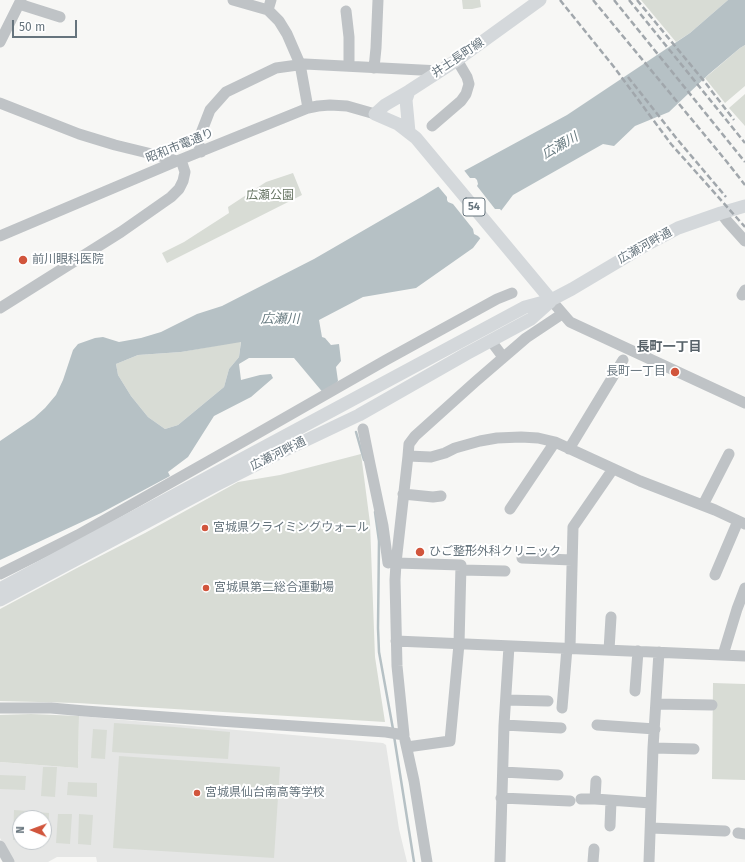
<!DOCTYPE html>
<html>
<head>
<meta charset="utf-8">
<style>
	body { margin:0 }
	#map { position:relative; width:745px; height:862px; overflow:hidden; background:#f7f7f5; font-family:"Fira Sans",sans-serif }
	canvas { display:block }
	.north { position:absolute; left:12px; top:810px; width:40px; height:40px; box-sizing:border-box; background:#fff; border:1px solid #c2c7cb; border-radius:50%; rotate:271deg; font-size:11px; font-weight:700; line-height:16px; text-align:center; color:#66747d }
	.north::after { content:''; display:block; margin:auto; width:14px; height:18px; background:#d1553c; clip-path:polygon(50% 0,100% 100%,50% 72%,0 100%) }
	.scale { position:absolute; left:12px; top:20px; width:65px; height:18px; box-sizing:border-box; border:2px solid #66747d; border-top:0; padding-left:5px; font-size:12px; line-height:14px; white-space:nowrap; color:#66747d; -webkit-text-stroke:3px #fff; paint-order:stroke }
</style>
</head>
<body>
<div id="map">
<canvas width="745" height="862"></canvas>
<div class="north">N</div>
<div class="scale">50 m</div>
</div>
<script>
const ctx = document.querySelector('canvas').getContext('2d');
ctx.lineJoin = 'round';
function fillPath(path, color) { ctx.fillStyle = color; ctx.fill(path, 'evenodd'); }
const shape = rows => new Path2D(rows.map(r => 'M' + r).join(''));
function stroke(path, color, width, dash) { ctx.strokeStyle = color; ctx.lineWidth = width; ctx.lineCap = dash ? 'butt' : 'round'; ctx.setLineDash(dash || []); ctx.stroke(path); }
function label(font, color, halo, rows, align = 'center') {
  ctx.font = font + ' "Fira Sans","Noto Sans JP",sans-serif'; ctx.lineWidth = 4; ctx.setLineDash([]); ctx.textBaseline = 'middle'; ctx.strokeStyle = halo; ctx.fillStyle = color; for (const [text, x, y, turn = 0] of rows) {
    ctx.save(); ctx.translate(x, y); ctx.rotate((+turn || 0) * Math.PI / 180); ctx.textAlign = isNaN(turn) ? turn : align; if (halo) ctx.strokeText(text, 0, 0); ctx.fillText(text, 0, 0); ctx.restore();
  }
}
const built = shape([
	[79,716,383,743,386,745,399,829,407,862,97,862,96,857,57,857,48,862,14,862,0,838,0,762,78,768],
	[20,818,44,818,44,842,20,842]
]);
const green = shape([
	[462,0,480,0,481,7,472,9,463,9],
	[641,0,728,0,690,33,676,42],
	[745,45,745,86,725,103,705,78,740,48],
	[745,94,745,126,729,108],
	[293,173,302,195,167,263,162,253,184,242,229,213,228,207,266,182],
	[241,341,239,357,229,369,224,387,178,425,165,429,148,417,131,396,118,375,116,364,138,355,181,352],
	[361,454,370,523,375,657,385,722,77,703,0,701,0,609,77,568,145,533,238,482,280,475],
	[713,683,745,684,745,780,712,779],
	[31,714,79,716,78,768,0,762,0,715],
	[114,723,174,727,230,732,228,759,112,752],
	[93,729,107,730,105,759,91,758],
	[119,756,280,767,274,858,113,848],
	[43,767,57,767,55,797,41,796],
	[0,775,26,776,25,790,0,789],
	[68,782,97,783,97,797,67,795],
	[14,810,28,811,28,818,20,818,20,840,13,840],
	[36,812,49,813,48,842,44,842,44,818,35,818],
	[58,814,72,814,70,844,56,843],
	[79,814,93,815,91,845,78,844]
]);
const water = shape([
	[728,0,745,0,745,45,740,48,709,74,669,112,635,126,614,146,603,144,513,195,473,248,416,288,363,297,319,320,322,337,325,338,331,345,339,344,341,361,336,367,338,381,325,395,294,358,249,358,239,364,241,380,260,375,271,374,273,378,251,397,214,416,188,457,168,472,170,476,101,513,0,560,0,441,34,418,45,408,56,395,63,380,73,350,78,344,95,338,103,337,119,342,141,338,161,332,197,314,222,306,314,259,423,196,462,172,567,115,690,33],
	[241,342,239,357,229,369,224,387,178,425,165,429,148,417,131,396,118,375,116,364,138,355,181,352]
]);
const pier = shape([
	[463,169,470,178,475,178,477,180,478,184,477,186,495,209,500,209,503,213,482,240,478,236,474,234,473,229,453,204,448,202,447,200,447,197,437,185]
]);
const stream = shape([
	[356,432,364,460],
	[375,512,379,541,378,628,379,652,393,729],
	[394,736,414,862]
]);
const minor = shape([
	[233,0,268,10,279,21,287,34,300,64,308,108],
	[19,4,60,17],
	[268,10,271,0],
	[346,11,349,37,349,66],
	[0,42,21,0],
	[374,68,376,48,378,0],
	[0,103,79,134,115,145,160,156,177,161],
	[432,126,461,101,466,94,469,84,467,77,457,60],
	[201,152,198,141,210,110,226,92,276,68,305,64,440,71],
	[721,213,727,221,745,241],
	[0,236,177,161,308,108,318,106,330,105,347,106,375,114],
	[742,295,745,290],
	[551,300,570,322,745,403],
	[0,308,121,232,171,197,179,189,183,181,185,172,181,160],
	[491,341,503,357],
	[363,429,370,464,383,526,388,563],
	[569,449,623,360],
	[408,456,409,444,415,436,475,382,526,338,562,314],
	[403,494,433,497,441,496],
	[703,505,729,454],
	[510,509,555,442],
	[522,558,572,560],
	[396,563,461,565,459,644,450,741,407,747],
	[461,570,505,571],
	[0,574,78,535,246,440,386,360,497,299,512,293],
	[715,575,738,521],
	[396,641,745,656],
	[570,648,573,527,613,469],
	[609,650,611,617],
	[723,655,737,609,745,588],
	[635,691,638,651],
	[506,700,548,701],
	[656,704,712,705],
	[0,708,51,708,85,711,219,721,386,732,404,735,397,666,395,580,396,563,408,456,431,457,445,453,455,448,480,441,497,438,521,437,538,438,555,442,640,481,715,510,745,524],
	[562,708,567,648],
	[504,725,561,728],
	[597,725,655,729],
	[405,740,414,781,427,862],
	[653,748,694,749],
	[503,772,558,775],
	[596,781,595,799,651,803],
	[501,798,570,801],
	[581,799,595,799],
	[610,826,611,801],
	[651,828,725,831],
	[738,833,745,834],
	[0,846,9,862],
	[500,862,504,725,509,646],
	[593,862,594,849],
	[649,862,653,748,659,652]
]);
const major = shape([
	[540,0,457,60,409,91,385,105,375,114,398,124,416,138,551,300],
	[409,132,406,100,409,91],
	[0,589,525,307,551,300,572,289,646,245,678,228,721,213,745,206],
	[0,600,214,486,277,454,359,415,466,354,531,319,550,302]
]);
const rail = shape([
	[560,0,614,67,671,144,745,227],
	[593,0,727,162,745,185],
	[614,0,745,162],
	[629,0,745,143],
	[637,0,704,81,734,120],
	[628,77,677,139,726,197]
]);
const markers = [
	[23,260,5,"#d1553c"],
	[675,372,5,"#d1553c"],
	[205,528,4,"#d1553c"],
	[420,552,5,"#d1553c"],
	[206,588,4,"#d1553c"],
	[197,793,4,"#d1553c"]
];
const shields = [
	[474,207,22]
];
const shieldNames = [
	["54",474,207]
];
const streetNames = [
	["井土長町線",458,58,-34],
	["昭和市電通り",180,146,-22],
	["広瀬河畔通",645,246,-29],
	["広瀬河畔通",278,454,-26]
];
const parkNames = [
	["広瀬公園",270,196]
];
const poiNames = [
	["前川眼科医院",32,260],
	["長町一丁目",666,372,"right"],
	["宮城県クライミングウォール",213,528],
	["ひご整形外科クリニック",429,552],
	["宮城県第二総合運動場",214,588],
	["宮城県仙台南高等学校",205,793]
];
const waterNames = [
	["広瀬川",560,146,-30],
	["広瀬川",280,319]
];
const neighbourhoodNames = [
	["長町一丁目",669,347]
];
fillPath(built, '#e5e6e5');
fillPath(green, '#d8dcd5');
fillPath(water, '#b6c1c5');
fillPath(pier, '#f7f7f5');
stroke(stream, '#b6c1c5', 2.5);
stroke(minor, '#bfc3c6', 11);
stroke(major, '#d4d8db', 13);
stroke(rail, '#a1a7ac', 2.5, [6, 3]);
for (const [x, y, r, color] of markers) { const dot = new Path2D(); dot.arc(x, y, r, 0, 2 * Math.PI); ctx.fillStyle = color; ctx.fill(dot); stroke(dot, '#fff', 1.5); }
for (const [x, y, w] of shields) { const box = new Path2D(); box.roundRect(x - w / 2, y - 9, w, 18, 3); ctx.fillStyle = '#fff'; ctx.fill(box); stroke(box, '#66747d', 1); }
label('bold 11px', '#66747d', null, shieldNames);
label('12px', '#66747d', '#fff', streetNames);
label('12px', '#687664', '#fff', parkNames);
label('12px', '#66747d', '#fff', poiNames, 'left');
label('italic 13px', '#66797f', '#fff', waterNames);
label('bold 13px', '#576269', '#fff', neighbourhoodNames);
</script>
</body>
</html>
